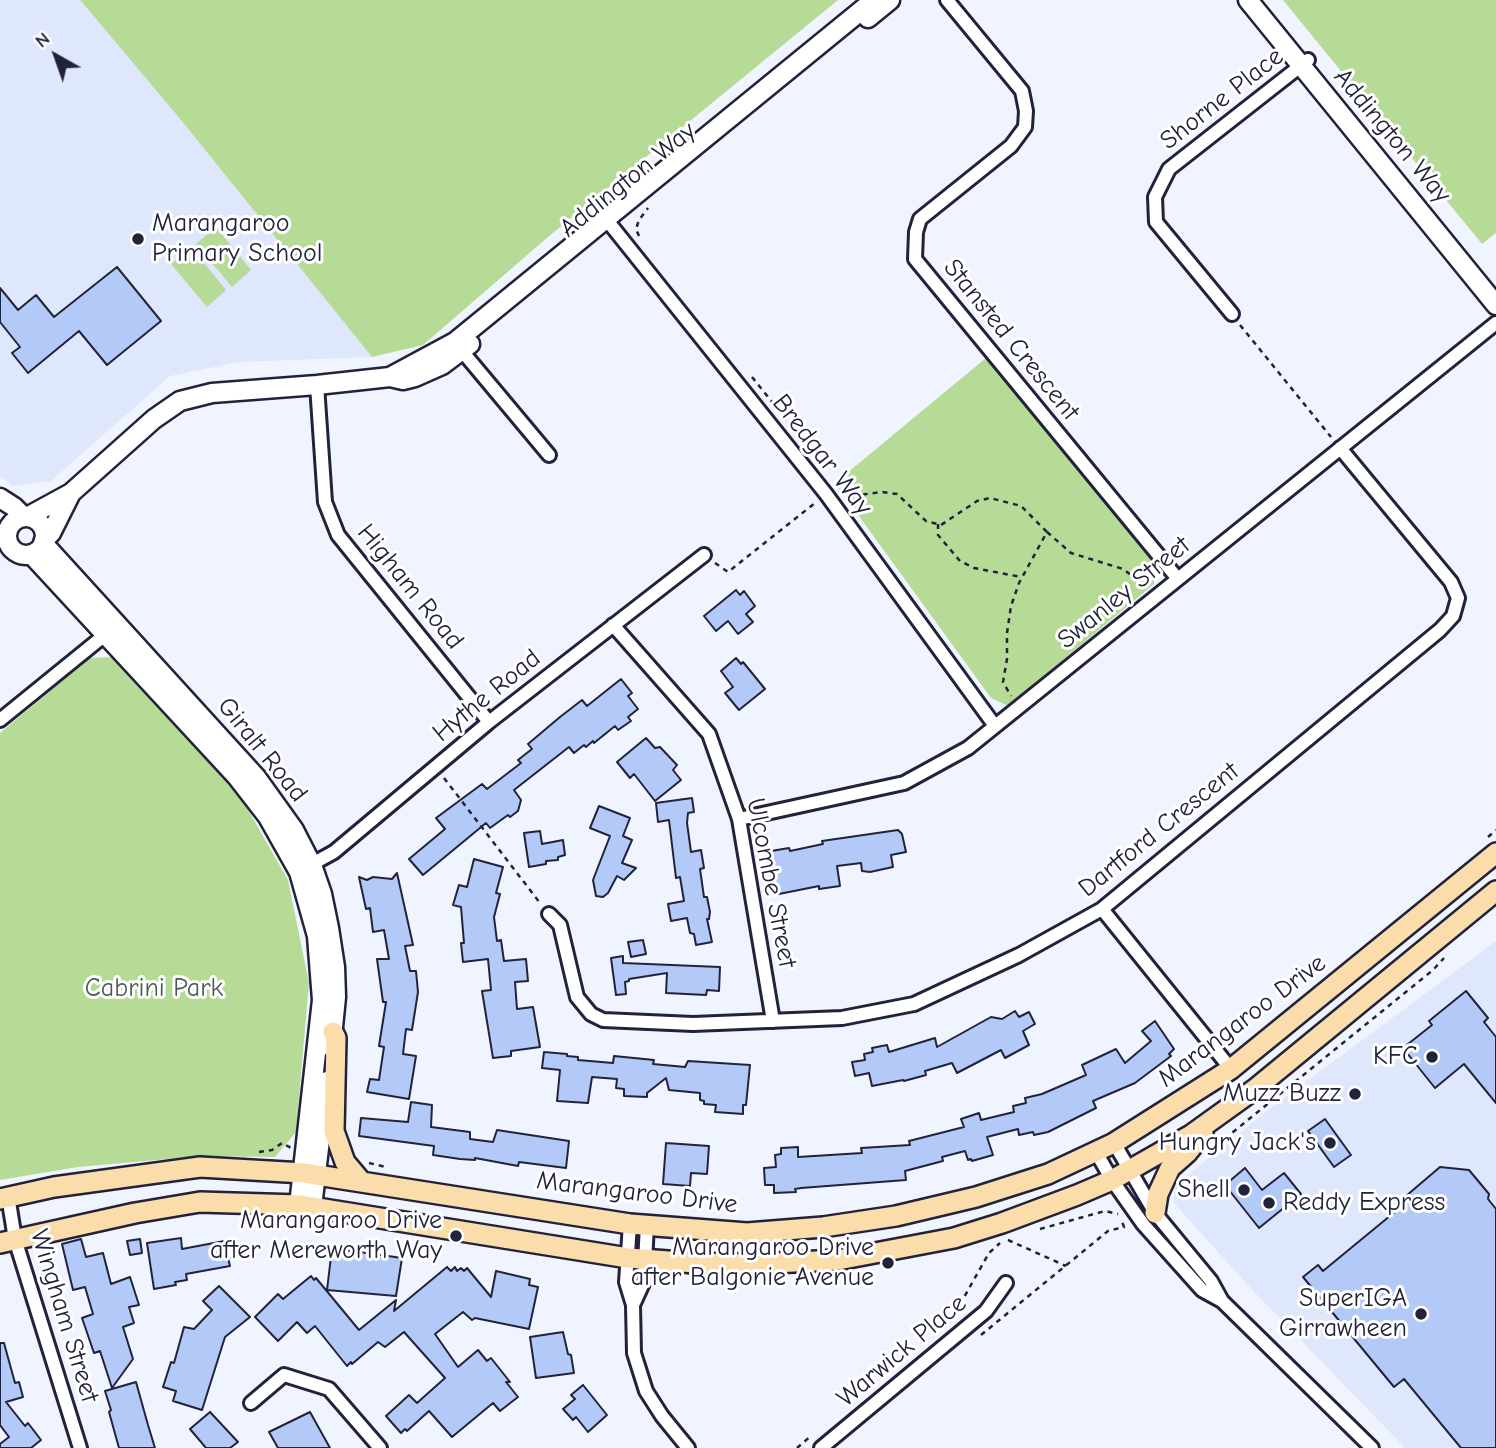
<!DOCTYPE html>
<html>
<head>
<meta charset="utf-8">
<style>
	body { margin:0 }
	#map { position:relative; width:1496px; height:1448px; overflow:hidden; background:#f0f4fe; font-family:"Comic Neue",sans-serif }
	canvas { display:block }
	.north { position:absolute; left:21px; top:21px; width:70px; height:70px; -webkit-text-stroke:5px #fff; paint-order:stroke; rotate:320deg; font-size:19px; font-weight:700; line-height:28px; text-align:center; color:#22223b }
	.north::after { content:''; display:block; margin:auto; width:24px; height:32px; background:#22223b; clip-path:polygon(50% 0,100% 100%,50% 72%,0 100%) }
</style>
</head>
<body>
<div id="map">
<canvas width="1496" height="1448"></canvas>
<div class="north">N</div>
</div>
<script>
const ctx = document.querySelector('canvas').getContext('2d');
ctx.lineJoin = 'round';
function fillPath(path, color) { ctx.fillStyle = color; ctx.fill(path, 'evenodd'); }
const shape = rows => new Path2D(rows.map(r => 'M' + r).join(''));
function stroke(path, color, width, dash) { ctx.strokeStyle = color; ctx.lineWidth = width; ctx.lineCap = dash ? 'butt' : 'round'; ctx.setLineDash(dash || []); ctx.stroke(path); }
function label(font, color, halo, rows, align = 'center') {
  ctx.font = font + ' "Comic Neue",sans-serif'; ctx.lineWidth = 6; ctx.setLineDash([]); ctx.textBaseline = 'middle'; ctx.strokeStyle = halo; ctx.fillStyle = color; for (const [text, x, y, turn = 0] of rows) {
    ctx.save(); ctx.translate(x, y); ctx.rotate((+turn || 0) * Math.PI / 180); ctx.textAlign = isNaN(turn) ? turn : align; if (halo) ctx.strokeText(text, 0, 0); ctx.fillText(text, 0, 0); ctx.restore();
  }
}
const built = shape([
	[0,0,80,0,181,120,372,357,239,362,170,376,51,481,13,486,0,476],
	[1496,941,1496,1448,1405,1448,1243,1280,1174,1203,1174,1186,1268,1110]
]);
const green = shape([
	[80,0,838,0,548,237,423,345,372,357,181,120],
	[1283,0,1496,0,1496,233,1482,244],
	[216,227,251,270,232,287,196,244],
	[191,247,226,290,207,307,171,264],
	[986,358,1155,562,1154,584,1008,706,991,698,835,483],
	[113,657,238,792,288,880,309,983,296,1132,275,1157,201,1156,78,1167,0,1180,0,733,90,658]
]);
const building = shape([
	[117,267,161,321,107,365,79,331,28,373,12,353,20,347,0,322,0,288,18,310,36,295,54,317,117,267],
	[736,590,740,595,744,591,755,606,746,614,753,622,738,634,728,621,716,631,704,616,736,590],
	[736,658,741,664,743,662,765,689,739,710,725,693,733,687,721,671,736,658],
	[621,679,632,693,628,696,638,709,628,717,631,721,618,730,615,726,594,743,593,741,586,747,584,745,574,753,569,747,514,790,521,800,518,811,510,817,508,815,490,828,486,823,423,875,409,859,445,829,436,818,482,784,487,789,521,763,518,760,532,749,528,744,560,717,582,700,587,706,621,679],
	[646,738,655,748,660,747,677,765,673,770,681,780,655,801,634,774,630,778,617,762,646,738],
	[692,798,694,812,688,813,687,823,691,852,701,850,704,868,700,869,704,897,707,897,710,912,709,919,707,919,712,942,696,945,694,934,690,933,687,918,671,921,668,904,684,901,680,877,676,878,669,820,658,822,656,803,692,798],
	[599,806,630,818,623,836,632,840,622,863,636,868,624,880,617,876,608,893,603,897,596,896,593,880,610,836,590,828,599,806],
	[898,830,902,834,906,852,891,855,893,867,870,872,862,871,861,863,837,866,840,886,819,889,819,886,774,895,769,865,773,864,771,851,789,848,790,851,823,844,822,841,898,830],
	[540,831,542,844,563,840,565,855,558,857,558,860,546,861,546,864,529,867,524,833,540,831],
	[474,859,503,867,496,893,500,894,494,917,497,941,501,940,504,961,526,959,528,981,515,982,517,1009,533,1007,540,1047,511,1051,511,1056,493,1058,482,991,491,990,488,959,463,962,461,943,464,943,461,907,453,905,459,885,467,887,474,859],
	[397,873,413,945,405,946,410,971,416,971,418,992,412,1030,406,1029,403,1054,416,1056,409,1099,367,1092,370,1079,379,1080,384,1047,379,1046,386,1002,383,1002,377,959,389,959,384,930,373,932,370,908,366,909,359,877,367,880,373,877,392,879,397,873],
	[643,940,646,954,631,957,628,942,643,940],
	[623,956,623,963,720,967,719,991,707,990,706,995,666,993,667,973,629,979,629,981,625,982,626,994,616,995,611,958,623,956],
	[1466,991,1488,1018,1484,1022,1496,1037,1496,1103,1464,1064,1435,1088,1403,1048,1432,1025,1429,1021,1466,991],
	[1015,1011,1019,1017,1029,1012,1035,1024,1023,1031,1029,1045,1005,1058,1001,1050,957,1073,952,1063,925,1071,926,1075,904,1081,903,1080,872,1086,869,1073,855,1076,852,1062,865,1060,864,1054,873,1052,872,1048,887,1045,889,1052,935,1038,937,1047,991,1017,1002,1019,1015,1011],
	[1155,1021,1174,1049,1169,1054,1171,1056,1135,1083,1093,1101,1096,1108,1048,1132,1034,1135,1033,1132,1019,1135,1018,1129,987,1137,993,1155,972,1161,971,1159,968,1160,965,1151,942,1157,943,1161,905,1171,906,1180,801,1188,795,1189,796,1192,774,1193,774,1185,765,1185,764,1168,776,1167,775,1155,781,1154,781,1148,798,1147,798,1157,862,1153,861,1148,910,1145,909,1141,964,1127,961,1119,979,1113,981,1120,1014,1112,1013,1106,1026,1103,1025,1098,1042,1094,1086,1075,1082,1065,1116,1049,1125,1063,1151,1041,1142,1031,1155,1021],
	[544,1052,567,1054,567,1056,578,1057,578,1060,613,1063,614,1056,654,1060,653,1064,685,1067,688,1061,750,1065,746,1105,743,1105,743,1114,715,1112,716,1105,704,1104,704,1101,700,1100,700,1093,669,1090,666,1078,647,1093,647,1097,624,1096,624,1089,616,1088,617,1079,592,1077,588,1103,557,1101,560,1070,542,1068,544,1052],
	[411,1102,432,1105,431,1127,470,1132,470,1139,493,1142,497,1130,569,1141,566,1168,519,1162,518,1166,475,1158,475,1160,460,1159,433,1155,434,1146,359,1136,361,1118,408,1122,411,1102],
	[1325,1119,1351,1155,1334,1167,1308,1131,1325,1119],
	[666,1143,709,1146,707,1174,691,1173,690,1186,663,1184,666,1143],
	[1440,1167,1469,1170,1489,1194,1488,1199,1496,1209,1496,1448,1461,1448,1404,1379,1394,1387,1303,1277,1318,1265,1323,1271,1402,1206,1399,1202,1440,1167],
	[1245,1168,1262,1190,1284,1173,1301,1194,1259,1228,1225,1185,1245,1168],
	[181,1238,182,1249,235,1239,239,1256,228,1258,230,1266,186,1274,187,1280,175,1282,176,1285,154,1289,147,1243,181,1238],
	[81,1239,86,1257,103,1253,111,1284,130,1277,139,1305,129,1307,134,1323,123,1327,133,1359,112,1388,100,1351,94,1353,82,1318,93,1314,85,1287,73,1290,62,1244,81,1239],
	[140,1239,142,1253,130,1255,127,1241,140,1239],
	[332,1248,402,1258,396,1296,327,1290,332,1248],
	[447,1267,451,1271,455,1267,457,1271,461,1268,464,1271,467,1268,491,1297,496,1271,530,1279,529,1285,538,1287,529,1329,475,1318,472,1320,463,1312,435,1334,458,1367,478,1350,487,1361,491,1358,510,1382,506,1382,518,1397,500,1411,493,1403,452,1437,429,1411,407,1431,405,1429,401,1433,386,1416,409,1395,417,1403,445,1378,404,1332,385,1347,378,1342,352,1364,351,1362,347,1366,315,1326,307,1333,297,1322,278,1341,255,1317,278,1294,283,1299,311,1276,314,1280,316,1278,359,1330,396,1300,394,1311,447,1267],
	[219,1286,250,1317,225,1337,202,1410,173,1401,176,1391,163,1387,171,1362,174,1363,184,1327,194,1329,212,1310,203,1301,219,1286],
	[563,1332,568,1354,571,1355,574,1373,536,1378,530,1337,563,1332],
	[0,1343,4,1343,15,1383,19,1382,23,1397,6,1402,25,1426,28,1423,41,1440,31,1448,0,1448,0,1444,9,1437,0,1425,0,1343],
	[136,1382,148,1425,155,1448,119,1448,109,1412,111,1410,105,1391,136,1382],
	[583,1385,607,1415,588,1432,576,1417,573,1420,563,1409,575,1399,571,1395,583,1385],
	[210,1412,238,1442,230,1448,206,1448,190,1429,210,1412],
	[310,1412,330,1448,278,1448,269,1432,310,1412]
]);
const path = shape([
	[639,236,636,229,639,220,648,208],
	[1240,325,1331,437],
	[752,377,805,443],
	[843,492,859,495,882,492,897,494,926,521,941,525,977,501,990,498,1021,506,1047,532,1019,583,1011,606,1007,633,1007,659,1003,682,1011,696],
	[938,524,938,535,960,561,974,568,1021,577],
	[1047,532,1071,553,1123,569,1146,586],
	[715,563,728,572,815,503],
	[444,778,540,903],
	[1488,837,1496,830],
	[1217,1145,1433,970,1444,958],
	[259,1152,272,1150,282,1143,291,1148],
	[369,1163,386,1167],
	[1040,1229,1105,1211,1118,1214],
	[1008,1240,1066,1266],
	[950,1322,989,1253,1000,1243],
	[981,1335,1108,1231,1124,1227,1121,1219],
	[797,1448,812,1435]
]);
const street = shape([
	[947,0,1022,91,1026,111,1025,127,1011,146,920,219,916,232,915,259,1178,579],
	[606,219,826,494,995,726],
	[1232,314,1156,222,1155,197,1169,169,1308,60],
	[457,345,549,455],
	[317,385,325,502,338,535,489,722],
	[613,625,709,734,739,819,773,1021],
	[0,720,111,630],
	[739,819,904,783,968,748,1496,323],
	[305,868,334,852,489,722,704,555],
	[1102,909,1231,1069],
	[549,914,560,925,577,997,591,1014,603,1020,693,1024,842,1018,914,1004,1019,955,1102,909,1440,630,1453,616,1458,598,1451,582,1340,448],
	[1114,1143,1155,1213,1211,1281,1222,1301],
	[1096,1152,1112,1180,1143,1224,1202,1290,1222,1301,1372,1448],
	[8,1196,15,1239,80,1448],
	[630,1224,626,1282,633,1305,634,1353,646,1391,662,1416,688,1448],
	[633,1305,644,1281,647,1225],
	[251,1403,284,1375,329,1389,380,1448],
	[821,1448,986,1311,1006,1283]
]);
const secondary = shape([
	[1248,0,1496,305],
	[868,18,890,0],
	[390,377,403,380,415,377,442,365,470,344],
	[0,498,14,507,24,517],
	[27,517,71,493,154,419,180,401,212,393,317,385,390,377,455,342,874,0],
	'7 536a19 19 0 1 1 38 0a19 19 0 1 1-38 0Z',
	[44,540,51,533,71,493],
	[43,543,256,777,294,830,312,865,322,894,329,928,335,967,336,997,331,1047],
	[31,554,237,777,268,817,299,872,317,936,322,1000,299,1205],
	[312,1207,327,1081]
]);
const primary = shape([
	[333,1032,336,1038,334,1131,345,1162,361,1181],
	[0,1199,54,1187,200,1167,304,1173,630,1224,747,1233,823,1227,896,1216,976,1197,1048,1174,1114,1143,1231,1069,1496,853],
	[1155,1213,1158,1194,1170,1168,1187,1153,1203,1133],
	[0,1243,135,1213,200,1202,299,1205,628,1258,695,1263,751,1264,838,1260,954,1238,1002,1223,1077,1195,1112,1180,1191,1135,1255,1089,1496,891]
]);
const markers = [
	[138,239,7,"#22223b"],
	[1432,1057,7,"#22223b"],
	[1355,1094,7,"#22223b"],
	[1330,1143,7,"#22223b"],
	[1244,1190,7,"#22223b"],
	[1269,1203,7,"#22223b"],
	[456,1236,7,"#22223b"],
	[888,1263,7,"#22223b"],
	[1421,1314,7,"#22223b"]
];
const streetNames = [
	["Shorne Place",1222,99,-38],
	["Addington Way",1392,136,50],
	["Addington Way",628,180,-39],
	["Stansted Crescent",1011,340,51],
	["Bredgar Way",822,455,52],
	["Higham Road",410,587,51],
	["Swanley Street",1124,593,-39],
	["Hythe Road",487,696,-39],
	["Giralt Road",262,750,51],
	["Dartford Crescent",1159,830,-39],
	["Ulcombe Street",771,883,79],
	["Marangaroo Drive",1242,1021,-37],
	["Marangaroo Drive",637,1193,7],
	["Wingham Street",64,1316,73],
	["Warwick Place",902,1351,-40]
];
const poiNames = [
	["Marangaroo",152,224,"left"],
	["Primary School",152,254,"left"],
	["KFC",1418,1057],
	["Muzz Buzz",1341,1094],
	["Hungry Jack's",1316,1143],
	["Shell",1230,1190],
	["Reddy Express",1283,1203,"left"],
	["Marangaroo Drive",442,1221],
	["after Mereworth Way",442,1251],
	["Marangaroo Drive",874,1248],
	["after Balgonie Avenue",874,1278],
	["SuperIGA",1407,1299],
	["Girrawheen",1407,1329]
];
const parkNames = [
	["Cabrini Park",154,989]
];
fillPath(built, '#dee7fc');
fillPath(green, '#b6db96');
fillPath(building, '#b3c9f8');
stroke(building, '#22223b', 2);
stroke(street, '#22223b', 18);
stroke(secondary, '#22223b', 23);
stroke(primary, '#22223b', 24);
stroke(path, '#22223b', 2.5, [5, 5]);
stroke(street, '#fff', 12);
stroke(secondary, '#fff', 18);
stroke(primary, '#faddab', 19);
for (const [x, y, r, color] of markers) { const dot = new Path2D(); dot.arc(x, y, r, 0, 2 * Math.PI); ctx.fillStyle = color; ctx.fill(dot); stroke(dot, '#fff', 2.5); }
label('26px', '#22223b', '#fff', streetNames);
label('26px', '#22223b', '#fff', poiNames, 'right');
label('26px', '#4e5a56', '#fff', parkNames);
</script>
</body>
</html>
